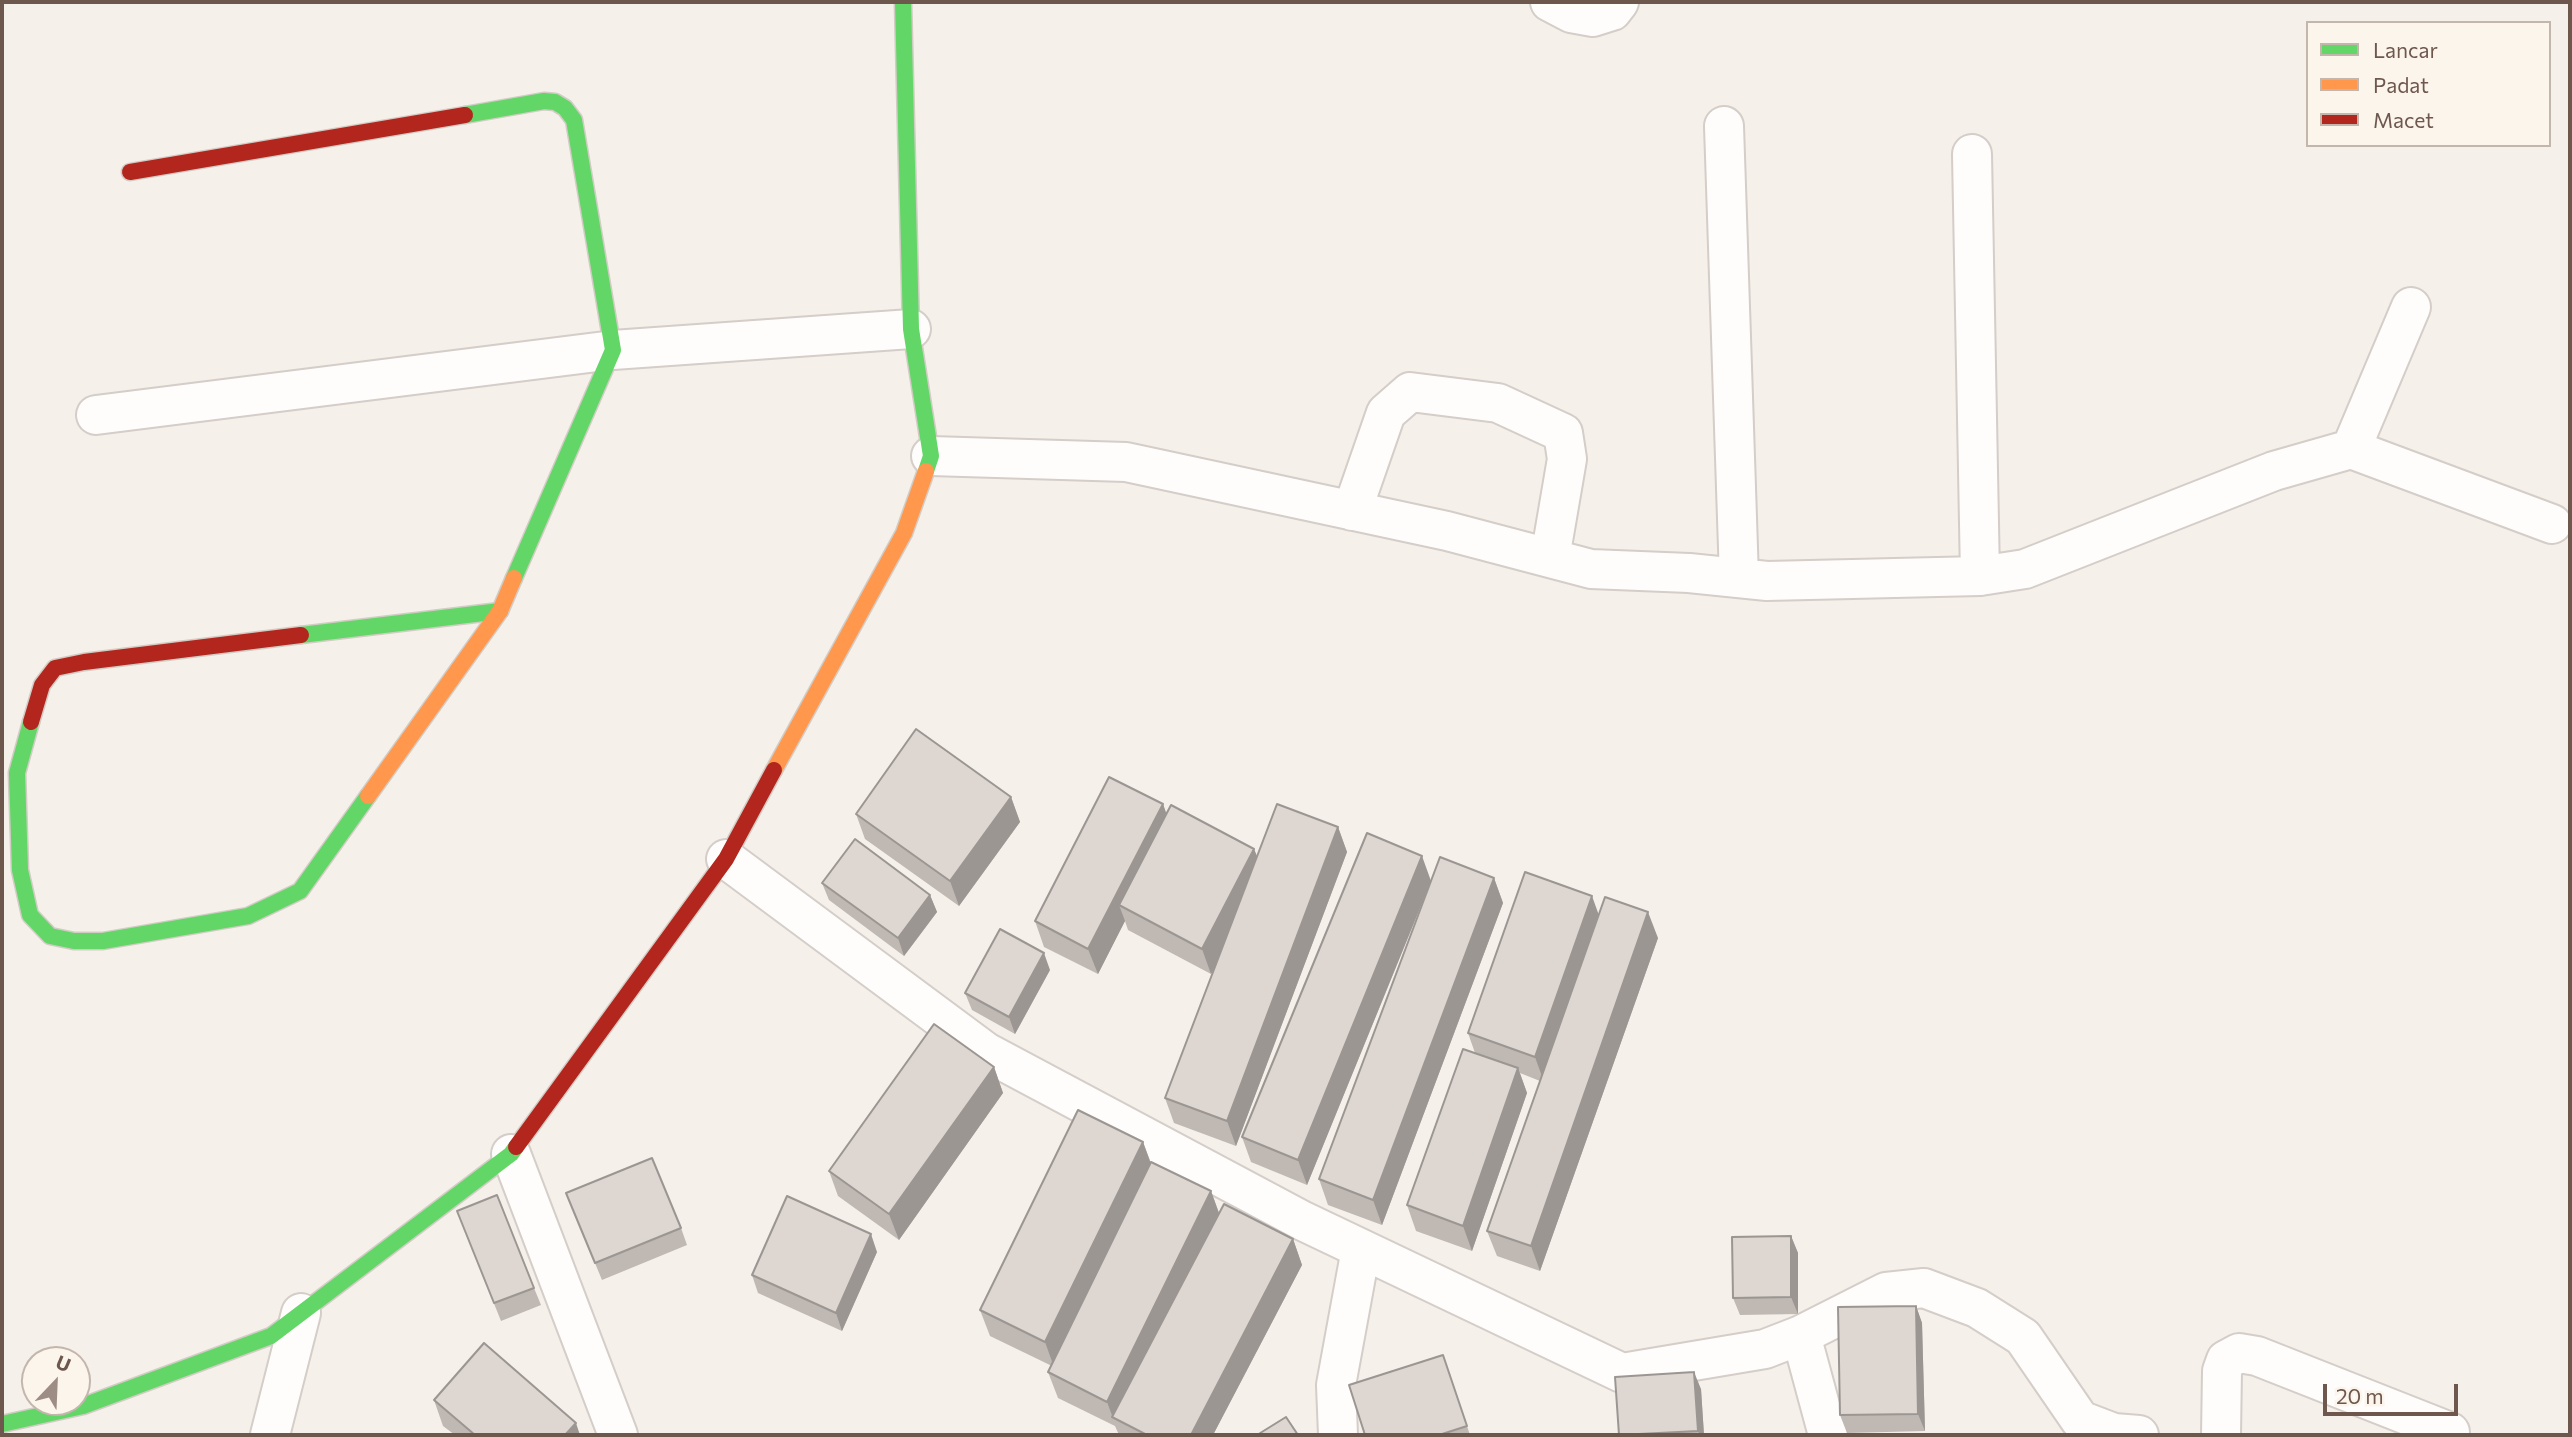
<!DOCTYPE html>
<html>
<head>
<meta charset="utf-8">
<style>
	body { margin:0 }
	#map { position:relative; width:2572px; height:1437px; overflow:hidden; background:#f5f0ea; font-family:Commissioner,sans-serif }
	canvas { display:block }
	.frame { position:absolute; inset:0; border:4px solid #6e584e; pointer-events:none }
	.legend { position:absolute; left:2306px; top:21px; width:245px; height:126px; box-sizing:border-box; background:#fcf5ec; border:2px solid #c3b6ad; margin:0; padding:9px 12px; list-style:none; font-size:21px; color:#6e584e }
	.legend li { display:flex; align-items:center; gap:14px; height:35px }
	.legend b { width:35px; border:2px solid #c3b6ad }
	.north { position:absolute; left:21px; top:1346px; width:70px; height:70px; box-sizing:border-box; background:#fcf5ec; border:2px solid #c3b6ad; border-radius:50%; rotate:23deg; font-size:19px; font-weight:700; line-height:28px; text-align:center; color:#6e584e }
	.north::after { content:''; display:block; margin:auto; width:24px; height:32px; background:#9d8d85; clip-path:polygon(50% 0,100% 100%,50% 72%,0 100%) }
	.scale { position:absolute; left:2323px; top:1384px; width:135px; height:32px; box-sizing:border-box; border:4px solid #6e584e; border-top:0; padding-left:9px; font-size:21px; line-height:24px; white-space:nowrap; color:#6e584e; -webkit-text-stroke:5px #fcf5ec; paint-order:stroke }
</style>
</head>
<body>
<div id="map">
<canvas width="2572" height="1437"></canvas>
<div class="frame"></div>
<ul class="legend">
<li><b style="height:9px;background:#63d668"></b>Lancar</li>
<li><b style="height:9px;background:#ff974d"></b>Padat</li>
<li><b style="height:9px;background:#b3261e"></b>Macet</li>
</ul>
<div class="north">U</div>
<div class="scale">20 m</div>
</div>
<script>
const ctx = document.querySelector('canvas').getContext('2d');
ctx.lineJoin = 'round';
const shape = rows => new Path2D(rows.map(r => 'M' + r).join(''));
function stroke(path, color, width, dash) { ctx.strokeStyle = color; ctx.lineWidth = width; ctx.lineCap = dash ? 'butt' : 'round'; ctx.setLineDash(dash || []); ctx.stroke(path); }
function fillPath(path, color) { ctx.fillStyle = color; ctx.fill(path, 'evenodd'); }
const street = shape([
	[1550,2,1571,13,1593,17,1612,11,1619,2],
	[1724,126,1739,578],
	[1972,154,1980,576],
	[96,415,613,350,911,329],
	[2351,449,2411,307],
	[931,456,1126,462,1447,531,1591,569,1689,573,1767,581,1980,576,2025,569,2274,471,2351,449,2552,524],
	[1352,511,1386,413,1410,392,1498,403,1563,433,1567,459,1550,558],
	[726,859,986,1052,1303,1221,1622,1373,1765,1349,1801,1335,1886,1292,1924,1288,1977,1308,2023,1337,2080,1420,2114,1433,2139,1435],
	[511,1154,618,1435],
	[1801,1335,1828,1435],
	[270,1435,301,1313],
	[1338,1435,1336,1385,1361,1249],
	[2221,1435,2222,1371,2226,1360,2239,1353,2257,1356,2450,1432]
]);
const fast = shape([
	[903,2,911,329,931,456,926,471],
	[465,115,544,101,555,102,565,108,574,120,613,350,514,578],
	[301,635,500,611],
	[31,722,17,773,20,870,30,915,50,936,74,941,103,941,248,916,300,891,368,796],
	[2,1424,83,1406,271,1336,511,1154,516,1147]
]);
const slow = shape([
	[774,770,904,533,926,471],
	[368,796,500,611,514,578]
]);
const jam = shape([
	[130,172,465,115],
	[31,722,42,685,55,668,84,662,301,635],
	[516,1147,726,859,774,770]
]);
const wall = shape([
	[1011,797,1020,822,959,906,865,839,856,814],
	[1163,804,1166,814,1254,849,1257,856,1338,827,1347,852,1236,1146,1174,1123,1165,1098,1214,970,1211,974,1128,930,1125,921,1098,974,1044,947,1035,921],
	[1494,878,1503,903,1382,1225,1328,1205,1319,1179,1430,884,1307,1185,1251,1162,1242,1137,1431,881],
	[822,883,930,895,937,912,904,956,829,900],
	[1599,914,1658,938,1540,1271,1497,1256,1487,1231,1540,1081,1520,1073,1527,1093,1472,1251,1416,1231,1407,1205,1475,1053,1468,1033],
	[1050,970,1015,1034,972,1010,965,993],
	[994,1067,1003,1093,899,1240,838,1196,829,1171],
	[1143,1142,1151,1163,1211,1191,1219,1213,1293,1239,1302,1265,1213,1435,1119,1435,1115,1426,1058,1398,1048,1372,1052,1366,990,1336,980,1310],
	[566,1193,681,1228,687,1245,602,1280],
	[457,1211,534,1288,541,1305,501,1321],
	[1791,1236,1798,1253,1798,1314,1740,1315,1733,1298],
	[877,1252,842,1331,758,1293,752,1275],
	[1916,1306,1922,1323,1925,1431,1847,1433,1840,1415],
	[1443,1355,1470,1435,1365,1435],
	[1701,1389,1704,1435,1619,1435],
	[434,1400,580,1435,455,1435,443,1426]
]);
const shadedWall = shape([
	[1011,797,1020,822,959,906,950,881],
	[1163,804,1172,829,1119,905,1125,921,1098,974,1088,949],
	[1338,827,1347,852,1236,1146,1227,1121],
	[1254,849,1264,874,1211,974,1202,949],
	[1422,856,1431,881,1307,1185,1298,1160],
	[1494,878,1503,903,1382,1225,1373,1200],
	[930,895,937,912,904,956,898,938],
	[1592,896,1601,921,1544,1082,1535,1057],
	[1648,912,1658,938,1540,1271,1531,1246],
	[1044,953,1050,970,1015,1034,1009,1017],
	[994,1067,1003,1093,899,1240,889,1214],
	[1518,1068,1527,1093,1472,1251,1463,1226],
	[1143,1142,1152,1167,1054,1367,1045,1342],
	[1211,1191,1220,1216,1113,1418,1107,1402],
	[871,1234,877,1252,842,1331,836,1313],
	[1791,1236,1798,1253,1798,1314,1791,1297],
	[1293,1239,1302,1265,1213,1435,1191,1435],
	[1916,1306,1922,1323,1925,1431,1918,1414],
	[1694,1372,1701,1389,1704,1435,1700,1435,1698,1431],
	[576,1423,580,1435,565,1435]
]);
const building = shape([
	[916,729,1011,797,950,881,856,814,916,729],
	[1109,777,1163,804,1088,949,1035,921,1109,777],
	[1277,804,1338,827,1227,1121,1165,1098,1277,804],
	[1171,805,1254,849,1202,949,1119,905,1171,805],
	[1367,833,1422,856,1298,1160,1242,1137,1367,833],
	[855,839,930,895,898,938,822,883,855,839],
	[1440,857,1494,878,1373,1200,1319,1179,1440,857],
	[1525,872,1592,896,1535,1057,1468,1033,1525,872],
	[1605,897,1648,912,1531,1246,1487,1231,1605,897],
	[1000,929,1044,953,1009,1017,965,993,1000,929],
	[934,1024,994,1067,889,1214,829,1171,934,1024],
	[1463,1049,1518,1068,1463,1226,1407,1205,1463,1049],
	[1078,1110,1143,1142,1045,1342,980,1310,1078,1110],
	[652,1158,681,1228,595,1263,566,1193,652,1158],
	[1151,1162,1211,1191,1107,1402,1048,1372,1151,1162],
	[497,1195,534,1288,494,1303,457,1211,497,1195],
	[787,1196,871,1234,836,1313,752,1275,787,1196],
	[1224,1204,1293,1239,1191,1435,1147,1435,1112,1417,1224,1204],
	[1791,1236,1791,1297,1733,1298,1732,1237,1791,1236],
	[1916,1306,1918,1414,1840,1415,1838,1307,1916,1306],
	[484,1343,576,1423,565,1435,475,1435,434,1400,484,1343],
	[1443,1355,1467,1426,1439,1435,1365,1435,1349,1385,1443,1355],
	[1694,1372,1698,1431,1619,1435,1615,1377,1694,1372],
	[1286,1417,1298,1435,1257,1435,1286,1417]
]);
stroke(street, '#d4cdc8', 42);
stroke(fast, '#d2ccc5', 19);
stroke(slow, '#d2ccc5', 19);
stroke(jam, '#d2ccc5', 19);
stroke(street, '#fefdfc', 38);
stroke(fast, '#63d668', 16);
stroke(slow, '#ff974d', 16);
stroke(jam, '#b3261e', 16);
fillPath(wall, '#bfb8b3');
fillPath(shadedWall, '#9b9692');
fillPath(building, '#ded6d0');
stroke(building, '#9b9692', 2);
</script>
</body>
</html>
